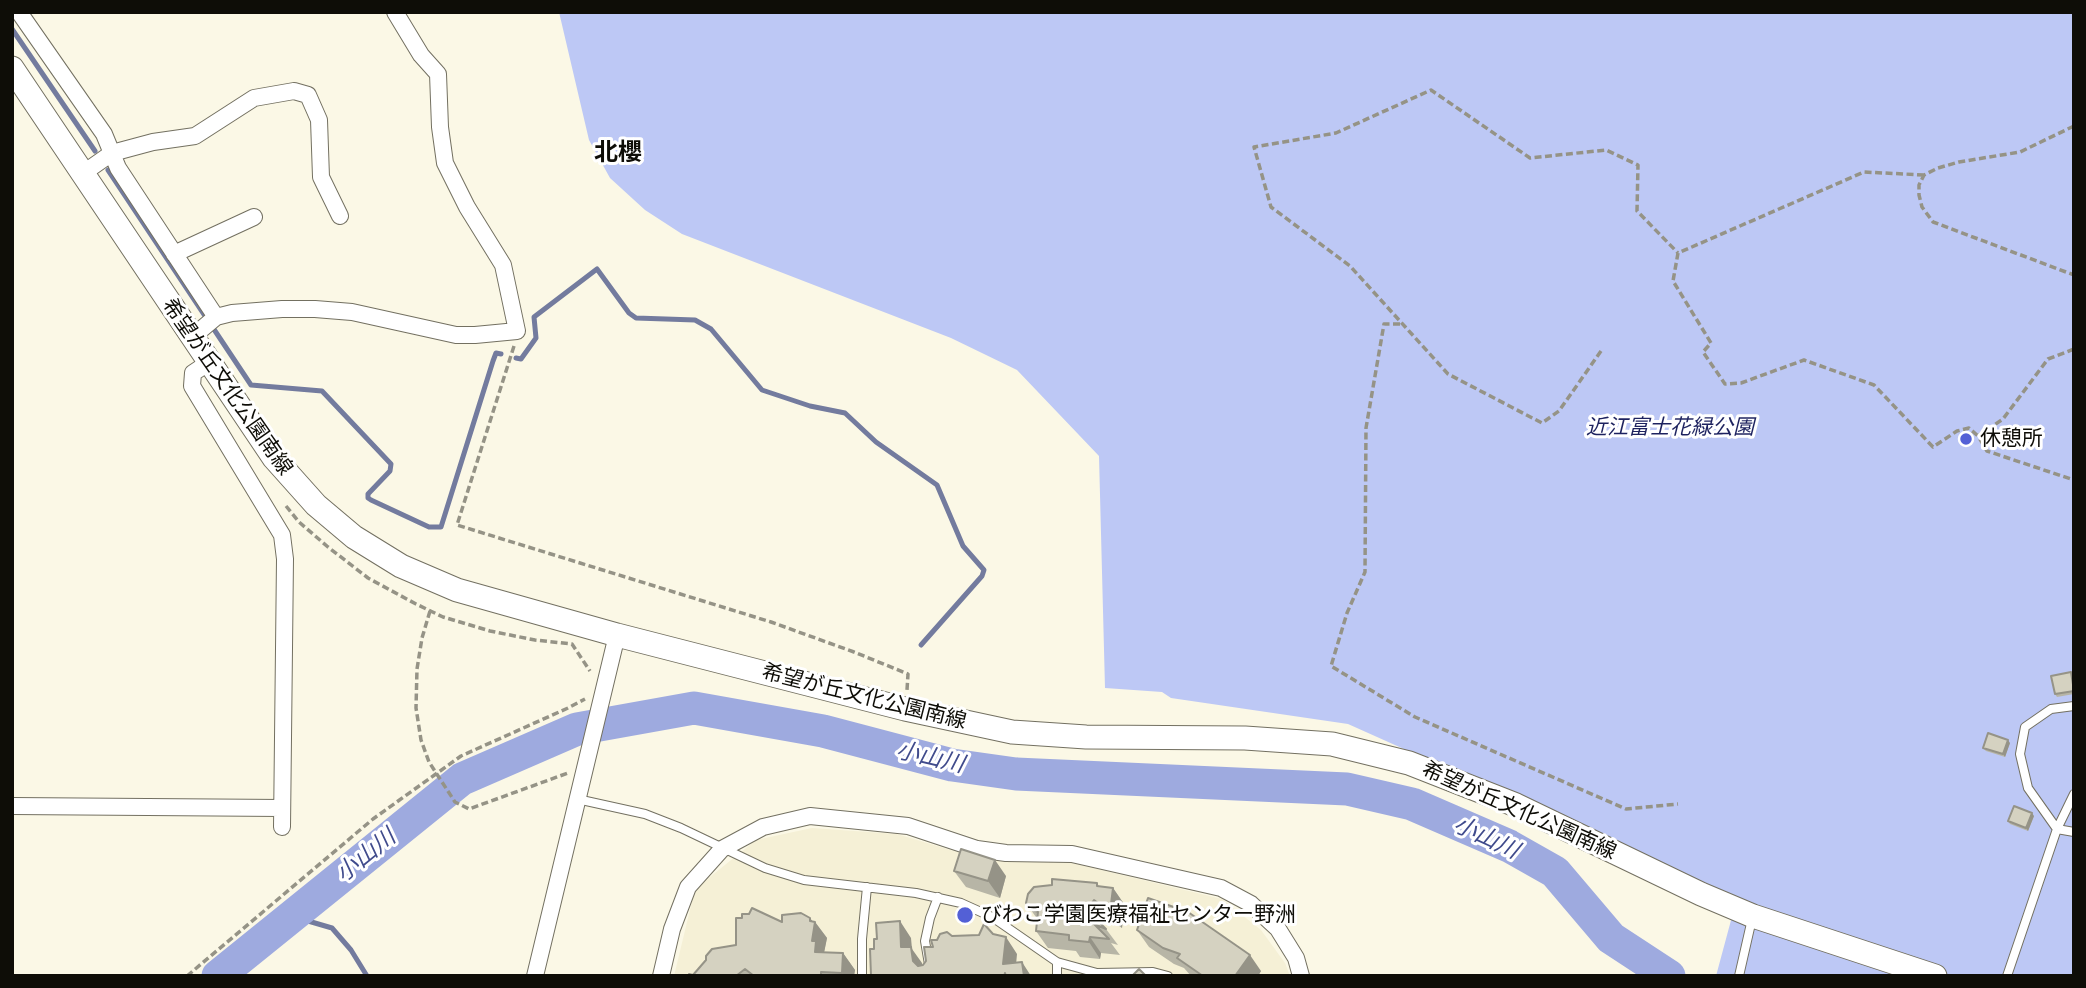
<!DOCTYPE html>
<html>
<head>
<meta charset="utf-8">
<style>
	body { margin:0 }
	#map { position:relative; width:2086px; height:988px; overflow:hidden; background:#fbf8e6; font-family:"IBM Plex Serif",serif }
	canvas { display:block }
	.frame { position:absolute; inset:0; border:14px solid #0e0d07; pointer-events:none }
</style>
</head>
<body>
<div id="map">
<canvas width="2086" height="988"></canvas>
<div class="frame"></div>
</div>
<script>
const ctx = document.querySelector('canvas').getContext('2d');
ctx.lineJoin = 'round';
function fillPath(path, color) { ctx.fillStyle = color; ctx.fill(path, 'evenodd'); }
const shape = rows => new Path2D(rows.map(r => 'M' + r).join(''));
function stroke(path, color, width, dash) { ctx.strokeStyle = color; ctx.lineWidth = width; ctx.lineCap = dash ? 'butt' : 'round'; ctx.setLineDash(dash || []); ctx.stroke(path); }
function label(font, color, halo, rows, align = 'center') {
  ctx.font = font + ' "IBM Plex Serif","Noto Sans JP",serif'; ctx.lineWidth = 6; ctx.setLineDash([]); ctx.textBaseline = 'middle'; ctx.strokeStyle = halo; ctx.fillStyle = color; for (const [text, x, y, turn = 0] of rows) {
    ctx.save(); ctx.translate(x, y); ctx.rotate((+turn || 0) * Math.PI / 180); ctx.textAlign = isNaN(turn) ? turn : align; if (halo) ctx.strokeText(text, 0, 0); ctx.fillText(text, 0, 0); ctx.restore();
  }
}
const built = shape([
	[812,828,897,834,981,859,1072,863,1222,899,1261,930,1285,963,1290,976,674,976,695,889,756,840]
]);
const green = shape([
	[559,12,2074,12,2074,976,1716,976,1737,898,1348,724,1171,698,1162,692,1105,688,1099,456,1017,370,951,338,682,234,645,210,610,178,589,140]
]);
const stream = shape([
	[12,29,95,151],
	[108,170,251,385,322,391,391,464,390,471,368,494,368,498,371,500,429,527,441,527,493,361,496,353,501,354],
	[516,358,521,359,536,338,534,317,597,269,629,313,636,318,695,320,711,329,762,390,810,406,845,413,876,442,937,485,963,546,984,570,982,576,921,645],
	[291,916,332,928,351,950,367,976]
]);
const river = shape([
	[218,976,462,779,577,729,694,708,823,731,952,765,1016,774,1347,789,1412,804,1509,846,1555,872,1611,938,1669,976]
]);
const path = shape([
	[2074,126,2020,152,1959,162,1938,168,1924,175,1919,185,1919,195,1922,207,1933,222,2074,275],
	[1924,175,1864,172,1678,253,1673,281,1711,343,1703,352,1725,384,1741,383,1804,360,1874,385,1933,447,1957,431,1969,428,1978,436],
	[1400,324,1384,324,1366,428,1365,572,1347,613,1331,666,1415,717,1626,809,1678,804],
	[514,346,457,525,771,622,854,652,908,674,907,690],
	[2074,349,2048,359,2003,419,1978,436,1987,451,2074,480],
	[1601,351,1559,411,1542,423,1448,374,1350,266,1271,207,1254,147,1336,133,1431,90,1530,158,1606,150,1638,165,1637,211,1678,253],
	[286,506,299,522,328,547,368,578,416,604,443,617,490,631,535,640,572,644,590,671],
	[430,611,422,638,417,669,416,708,421,740,429,762,455,802,469,809,568,773],
	[187,976,373,819,461,756,568,708,585,699]
]);
const service = shape([
	[2074,706,2051,709,2025,727,2020,754,2028,788,2057,829,2074,832],
	[577,799,645,814,681,828,765,868,804,880,916,893,961,903,992,917,1057,962,1097,973,1153,972,1168,976],
	[862,976,862,939,867,887],
	[931,976,925,941,930,918,938,897],
	[1057,976,1057,962],
	[1739,976,1752,919],
	[2007,976,2057,829,2074,794]
]);
const minor = shape([
	[19,12,104,134,118,168,216,317],
	[82,174,112,153,153,142,195,136,254,98,294,91,308,95,319,120,321,177,340,216],
	[174,254,254,217],
	[191,338,216,317,232,313,282,309,315,309,352,312,456,335,475,335,517,331,503,265,467,207,445,163,440,127,438,74,421,55,395,12],
	[208,363,193,373,192,386,282,535,285,559,282,827],
	[12,806,282,808],
	[535,976,617,635],
	[661,976,672,929,688,887,722,849,763,827,810,816,908,826,977,849,1006,853,1072,854,1221,888,1251,904,1278,929,1296,958,1301,976]
]);
const secondary = shape([
	[12,68,274,458,316,505,354,537,401,566,457,590,617,635,905,709,1012,732,1086,737,1245,738,1332,744,1409,763,1516,805,1701,894,1753,916,1935,976]
]);
const wall = shape([
	[2073,675,2074,694,2057,697,2055,694],
	[2010,743,2005,757,1986,751,1983,748],
	[2034,816,2028,831,2010,824,2008,821],
	[954,871,1006,876,1000,898,966,887],
	[1097,883,1099,886,1113,888,1124,904,1122,928,1106,917,1100,923,1106,929,1118,945,1111,943,1120,955,1101,953,1100,959,1080,957,1076,951,1048,948,1036,931,1038,920,1026,903],
	[810,918,812,921,815,922,827,938,824,952,843,953,855,970,854,976,688,976,693,975,736,945,782,922],
	[1137,930,1261,971,1258,976,1191,976,1184,968,1174,964,1149,947]
]);
const shadedWall = shape([
	[2008,740,2010,743,2005,757,2003,754],
	[2032,813,2034,816,2028,831,2026,828],
	[995,860,1006,876,1000,898,988,881],
	[1113,888,1124,904,1122,928,1110,912],
	[1094,900,1106,917,1098,926,1087,910],
	[810,918,815,925,815,922,827,938,824,953,815,952,812,941],
	[900,921,911,938,912,949,922,963,924,976,901,947],
	[1006,937,1017,954,1015,976,1003,964],
	[1090,937,1101,953,1100,959,1089,942],
	[843,953,855,970,854,976,844,976,842,973],
	[1250,955,1261,971,1258,976,1235,976],
	[1022,962,1031,976,1024,976]
]);
const building = shape([
	[2071,672,2074,691,2055,694,2051,676,2071,672],
	[1988,733,2008,740,2003,754,1983,748,1988,733],
	[2014,806,2032,813,2026,828,2008,821,2014,806],
	[961,849,995,860,988,881,954,871,961,849],
	[1052,879,1097,883,1097,886,1113,888,1110,912,1094,900,1087,910,1106,929,1094,924,1109,939,1090,937,1089,942,1069,940,1069,935,1036,931,1038,912,1030,909,1026,903,1028,894,1034,887,1052,885,1052,879],
	[1148,898,1188,912,1250,955,1235,976,1203,976,1177,958,1180,954,1163,948,1137,930,1148,898],
	[752,908,782,922,782,915,801,913,810,918,810,921,815,922,812,941,816,941,815,952,843,953,842,973,821,972,821,976,754,976,745,969,736,976,688,976,689,974,693,975,706,960,706,956,712,949,736,945,736,918,742,918,742,914,749,914,752,908],
	[900,921,901,947,911,947,913,961,918,966,923,965,926,961,924,947,933,947,931,940,937,940,940,934,947,932,952,936,979,935,984,924,993,934,1006,937,1003,964,1022,962,1024,976,1006,976,1005,973,1004,976,871,976,870,949,874,949,874,939,877,939,876,923,900,921],
	[1139,969,1146,976,1132,976,1139,969]
]);
const markers = [
	[1966,439,7,"#5360d6"],
	[965,915,9,"#5360d6"]
];
const streetNames = [
	["希望が丘文化公園南線",227,387,55],
	["希望が丘文化公園南線",864,697,14],
	["希望が丘文化公園南線",1519,811,24]
];
const parkNames = [
	["近江富士花緑公園",1670,428]
];
const poiNames = [
	["休憩所",1980,439],
	["びわこ学園医療福祉センター野洲",981,915]
];
const waterNames = [
	["小山川",930,758,13],
	["小山川",1486,838,25],
	["小山川",366,856,-39]
];
const quarterNames = [
	["北櫻",618,153]
];
fillPath(built, '#f5f0d6');
fillPath(green, '#bdc8f5');
stroke(stream, '#737b9e', 5);
stroke(river, '#9eaadf', 33);
stroke(service, '#737061', 10);
stroke(minor, '#737061', 18);
stroke(secondary, '#737061', 25);
stroke(path, '#959386', 3.5, [7, 3.5]);
stroke(service, '#fff', 8);
stroke(minor, '#fff', 16);
stroke(secondary, '#fff', 23);
fillPath(wall, '#b7b5a6');
fillPath(shadedWall, '#959387');
fillPath(building, '#d5d2c1');
stroke(building, '#959387', 2);
for (const [x, y, r, color] of markers) { const dot = new Path2D(); dot.arc(x, y, r, 0, 2 * Math.PI); ctx.fillStyle = color; ctx.fill(dot); stroke(dot, '#fff', 2.5); }
label('21px', '#0e0d07', '#fff', streetNames);
label('italic 21px', '#1d225f', '#fff', parkNames);
label('21px', '#0e0d07', '#fff', poiNames, 'left');
label('italic 23px', '#404b8c', '#fff', waterNames);
label('bold 24px', '#0e0d07', '#fff', quarterNames);
</script>
</body>
</html>
